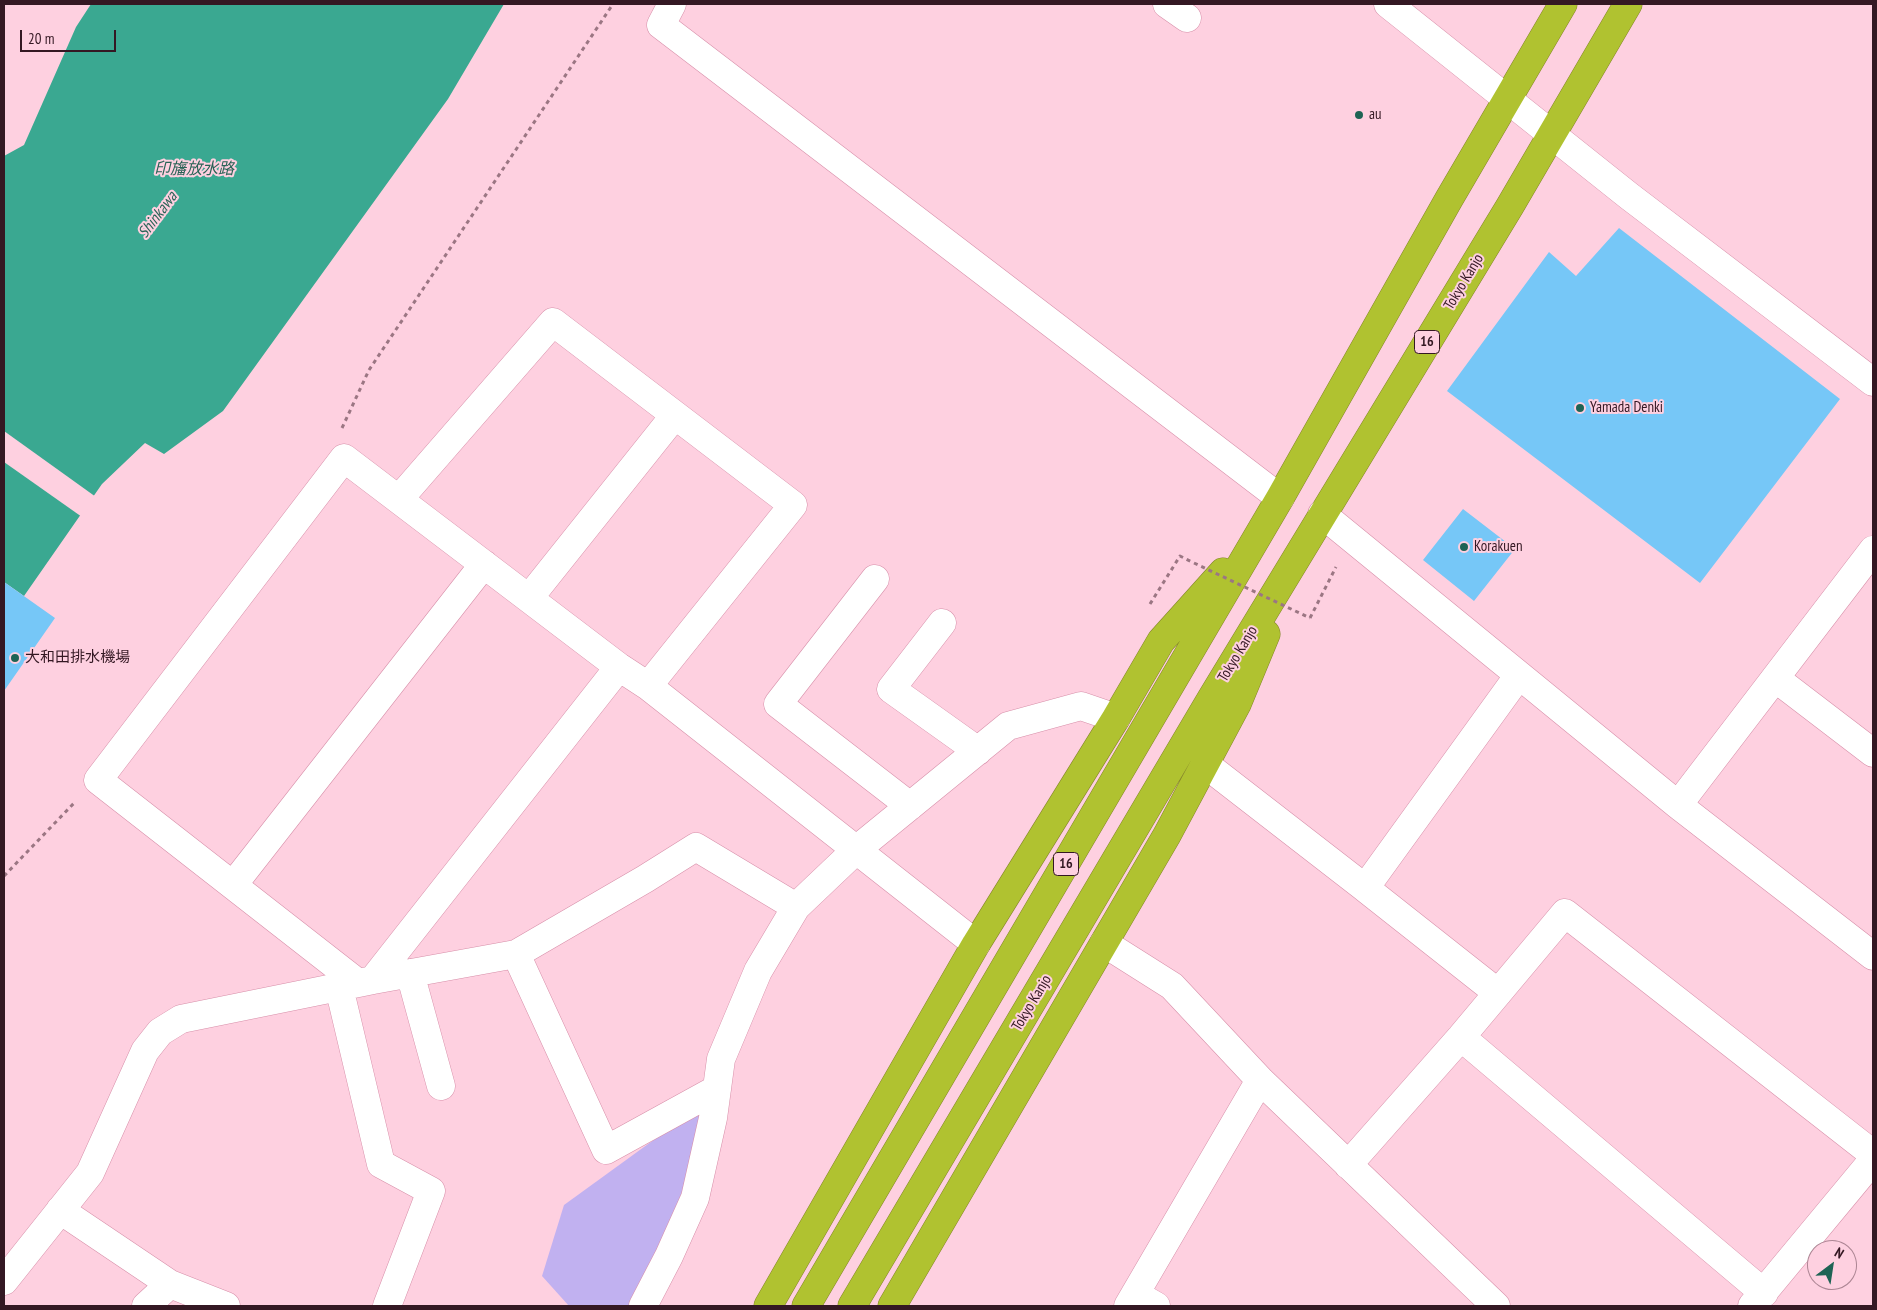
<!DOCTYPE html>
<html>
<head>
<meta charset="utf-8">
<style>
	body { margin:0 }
	#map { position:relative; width:1877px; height:1310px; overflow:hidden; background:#fed0e0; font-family:"PT Sans Narrow",sans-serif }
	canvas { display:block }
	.frame { position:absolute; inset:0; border:5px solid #341823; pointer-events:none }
	.north { position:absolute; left:1807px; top:1240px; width:50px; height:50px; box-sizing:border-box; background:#fed0e0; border:1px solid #ad8694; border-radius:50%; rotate:31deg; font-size:14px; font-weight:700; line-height:20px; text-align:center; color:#341823 }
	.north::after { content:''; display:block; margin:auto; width:18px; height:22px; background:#1e6354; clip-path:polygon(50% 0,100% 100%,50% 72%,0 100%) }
	.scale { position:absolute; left:20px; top:30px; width:96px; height:22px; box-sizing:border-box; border:2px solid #341823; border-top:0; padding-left:6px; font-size:15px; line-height:18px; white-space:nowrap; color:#341823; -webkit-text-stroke:4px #fed0e0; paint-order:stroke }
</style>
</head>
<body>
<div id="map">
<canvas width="1877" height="1310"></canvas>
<div class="frame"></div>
<div class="north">N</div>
<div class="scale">20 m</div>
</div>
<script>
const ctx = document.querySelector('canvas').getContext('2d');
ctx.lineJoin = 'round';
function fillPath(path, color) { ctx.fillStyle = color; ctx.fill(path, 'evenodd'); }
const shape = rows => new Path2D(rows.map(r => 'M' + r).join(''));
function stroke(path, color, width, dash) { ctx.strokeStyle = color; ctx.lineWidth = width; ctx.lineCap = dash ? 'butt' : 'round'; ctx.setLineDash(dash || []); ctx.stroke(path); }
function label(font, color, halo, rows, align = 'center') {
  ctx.font = font + ' "PT Sans Narrow","Noto Sans JP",sans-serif'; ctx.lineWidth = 4; ctx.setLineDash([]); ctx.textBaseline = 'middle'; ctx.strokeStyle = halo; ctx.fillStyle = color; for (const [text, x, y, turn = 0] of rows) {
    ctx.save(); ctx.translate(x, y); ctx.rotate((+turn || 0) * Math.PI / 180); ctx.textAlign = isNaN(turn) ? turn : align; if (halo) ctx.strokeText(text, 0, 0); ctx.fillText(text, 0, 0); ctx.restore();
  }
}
const green = shape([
	[695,1110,702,1112,689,1170,678,1205,631,1306,569,1306,542,1276,564,1205]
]);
const water = shape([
	[91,4,504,4,448,99,223,411,164,454,145,443,102,484,24,596,4,582,4,156,24,145,76,27]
]);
const pier = shape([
	[4,431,96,497,82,517,4,462]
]);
const building = shape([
	[1619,228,1840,399,1700,583,1447,391,1549,252,1576,276],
	[1463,509,1515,549,1474,601,1423,560],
	[4,582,55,618,4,691]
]);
const path = shape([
	[342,428,369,370,613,4],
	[1150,604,1180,556,1192,562],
	[1310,618,1336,567],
	[4,876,76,801]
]);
const minor = shape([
	[672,4,661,25,1280,498],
	[1167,4,1187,18],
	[1388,4,1629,196,1873,382],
	[399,499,553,322,793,505,648,686],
	[1322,514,1519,675],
	[875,579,778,704,910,806],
	[529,598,675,415],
	[942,623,891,689,978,751],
	[1775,678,1873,753],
	[1205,764,1365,888],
	[1678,805,1873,550],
	[233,885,484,564],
	[1104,943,1172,986,1260,1080,1496,1306],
	[516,954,606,1150,717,1089],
	[410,973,441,1086],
	[373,980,516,954,645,879,696,847,796,907],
	[358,983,98,780,344,458,619,667,648,686,976,944],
	[339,987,381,1164,431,1191,387,1306],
	[1498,993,1365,888,1519,675,1678,805,1873,956],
	[1461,1037,1764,1293],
	[1348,1165,1461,1037,1565,913,1873,1154],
	[60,1210,170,1284,226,1306],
	[4,1281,90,1173,145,1051,160,1032,181,1019,373,980,619,667],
	[1135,1294,1156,1306],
	[146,1306,170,1284],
	[643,1306,669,1256,695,1198,713,1118,721,1059,758,971,796,907,856,850,1008,726,1081,706,1116,718],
	[1128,1306,1260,1080],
	[1752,1306,1873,1160]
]);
const highway = shape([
	[768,1306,976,944,1116,718,1161,641,1223,572],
	[806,1306,1280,498,1449,199,1563,4],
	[852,1306,1211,699,1510,206,1628,4],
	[892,1306,1167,835,1237,704,1266,634]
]);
const pathBridge = shape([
	[1194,563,1310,618]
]);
const markers = [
	[1359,115,5,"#1e6354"],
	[1580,408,5,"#1e6354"],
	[1464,547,5,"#1e6354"],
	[15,658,5,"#1e6354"]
];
const shields = [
	[1427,342,25],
	[1066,864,25]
];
const shieldNames = [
	["16",1427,342],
	["16",1066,864]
];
const poiNames = [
	["au",1369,115],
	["Yamada Denki",1590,408],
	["Korakuen",1474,547],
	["大和田排水機場",25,658]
];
const streetNames = [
	["Tokyo Kanjo",1464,282,-59],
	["Tokyo Kanjo",1238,654,-59],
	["Tokyo Kanjo",1032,1003,-59]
];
const waterNames = [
	["印旛放水路",194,169],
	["Shinkawa",158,215,-53]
];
fillPath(green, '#c1b1f0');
fillPath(water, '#3aa891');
fillPath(pier, '#fed0e0');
fillPath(building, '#76c7f7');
stroke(minor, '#d78fa9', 29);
stroke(highway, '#85862b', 29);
stroke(path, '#9b7683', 3, [4, 4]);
stroke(minor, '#fff', 28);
stroke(highway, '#b0c230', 28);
stroke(pathBridge, '#9b7683', 3, [4, 4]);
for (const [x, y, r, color] of markers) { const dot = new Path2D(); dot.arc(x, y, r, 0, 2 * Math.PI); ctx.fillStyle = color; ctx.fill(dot); stroke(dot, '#fed0e0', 2); }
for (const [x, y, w] of shields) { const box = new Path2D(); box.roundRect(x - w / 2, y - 11.5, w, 23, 4); ctx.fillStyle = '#fed0e0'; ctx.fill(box); stroke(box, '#341823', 1); }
label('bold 14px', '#341823', null, shieldNames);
label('15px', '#341823', '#fed0e0', poiNames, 'left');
label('15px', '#341823', '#fed0e0', streetNames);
label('italic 16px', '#296356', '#fed0e0', waterNames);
</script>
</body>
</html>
